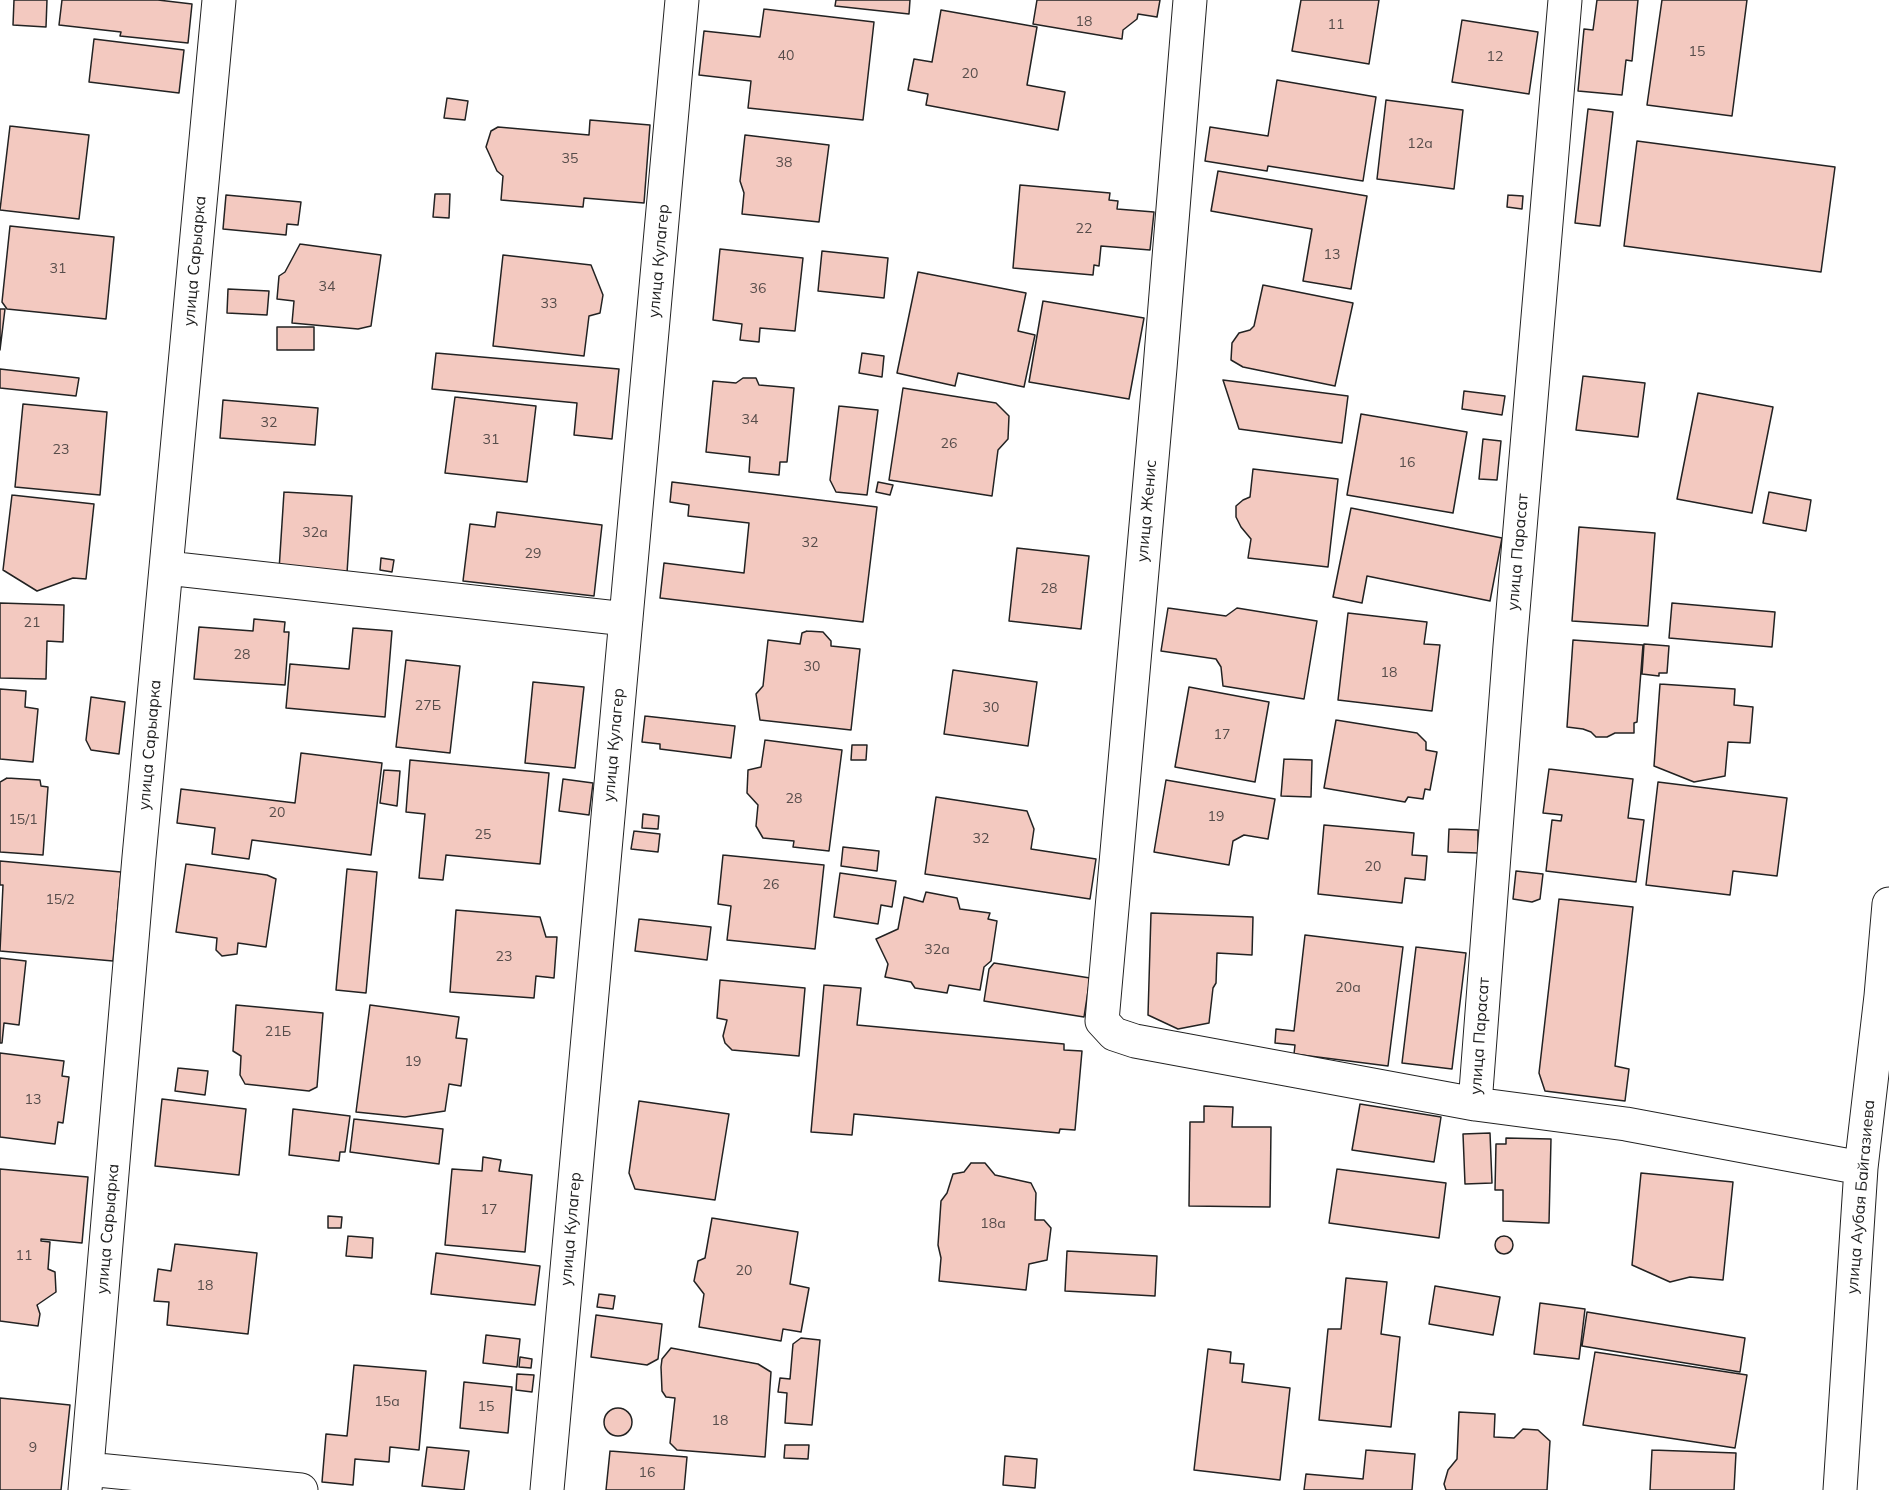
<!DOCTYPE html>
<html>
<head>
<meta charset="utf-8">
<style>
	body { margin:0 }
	canvas { display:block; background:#fff }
</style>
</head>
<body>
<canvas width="1889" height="1490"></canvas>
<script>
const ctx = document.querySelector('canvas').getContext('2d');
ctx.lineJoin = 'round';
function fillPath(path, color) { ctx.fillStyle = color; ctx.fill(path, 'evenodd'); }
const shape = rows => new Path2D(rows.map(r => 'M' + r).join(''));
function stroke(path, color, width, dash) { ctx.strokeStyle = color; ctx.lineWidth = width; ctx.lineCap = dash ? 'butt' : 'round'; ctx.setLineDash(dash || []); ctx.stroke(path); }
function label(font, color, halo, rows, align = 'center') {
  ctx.font = font + ' Mulish,sans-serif'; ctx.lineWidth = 4.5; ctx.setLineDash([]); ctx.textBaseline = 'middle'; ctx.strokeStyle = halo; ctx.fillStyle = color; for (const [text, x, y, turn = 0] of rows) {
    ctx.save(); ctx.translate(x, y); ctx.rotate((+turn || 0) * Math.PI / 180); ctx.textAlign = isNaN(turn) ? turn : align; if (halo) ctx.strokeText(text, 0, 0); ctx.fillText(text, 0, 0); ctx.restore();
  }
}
const building = shape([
	[14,0,47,0,46,27,13,25,14,0],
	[62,0,158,0,192,4,188,43,120,36,121,32,59,25,62,0],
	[836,0,910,0,909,14,835,6,836,0],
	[1037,0,1160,0,1157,17,1138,14,1137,19,1123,30,1122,39,1033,24,1037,0],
	[1301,0,1379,0,1369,64,1292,51,1301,0],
	[1597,0,1638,0,1632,61,1626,60,1622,95,1578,91,1584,29,1593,30,1597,0],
	[1662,0,1747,0,1732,116,1647,105,1662,0],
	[764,9,874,22,863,120,748,108,751,81,699,75,704,31,760,37,764,9],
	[941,10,1037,27,1027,85,1065,92,1058,130,926,105,928,94,908,90,914,59,932,62,941,10],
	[1462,20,1538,32,1529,94,1452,82,1462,20],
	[94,39,184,50,179,93,89,82,94,39],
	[1277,80,1376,97,1363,181,1268,166,1267,171,1205,161,1210,127,1268,136,1277,80],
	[447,98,468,101,465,120,444,118,447,98],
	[1386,100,1463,110,1454,189,1377,179,1386,100],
	[1588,109,1613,112,1600,226,1575,223,1588,109],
	[590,120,650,125,644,203,584,198,583,207,501,200,503,176,497,171,486,147,491,131,498,127,589,135,590,120],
	[10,126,89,135,79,219,0,210,10,126],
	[745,135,829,145,819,222,742,214,744,193,740,181,745,135],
	[1637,141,1835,167,1821,272,1624,246,1637,141],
	[1218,171,1367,196,1351,289,1303,281,1312,229,1211,211,1218,171],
	[1020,185,1110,193,1109,200,1118,201,1117,209,1154,212,1150,250,1101,246,1099,266,1094,265,1093,275,1013,268,1020,185],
	[435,194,450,194,449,218,433,217,435,194],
	[226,195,301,202,298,225,287,224,286,235,223,229,226,195],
	[1508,195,1523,196,1522,209,1507,207,1508,195],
	[10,226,114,237,106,319,7,309,2,302,10,226],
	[300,244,381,255,371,326,358,329,292,323,294,301,277,299,279,276,285,272,300,244],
	[720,249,803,258,795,331,760,328,759,342,740,340,742,324,713,320,720,249],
	[822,251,888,258,884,298,818,291,822,251],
	[503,255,591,265,603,295,600,313,589,316,584,356,493,346,503,255],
	[918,272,1026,293,1018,331,1035,335,1024,387,958,373,955,386,897,373,918,272],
	[1263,285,1353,303,1335,386,1243,367,1231,360,1232,343,1239,333,1250,330,1254,326,1263,285],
	[228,289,269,291,267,315,227,313,228,289],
	[1043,301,1144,318,1129,399,1029,382,1043,301],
	[0,309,5,309,0,350,0,309],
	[277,327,314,327,314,350,277,350,277,327],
	[436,353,619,369,612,439,574,435,577,403,432,389,436,353],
	[862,353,884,356,882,377,859,373,862,353],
	[0,369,79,378,76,396,0,388,0,369],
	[1583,376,1645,383,1638,437,1576,430,1583,376],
	[743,378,756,378,759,385,794,388,787,462,780,462,779,475,749,472,750,457,706,452,713,381,736,383,743,378],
	[1223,380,1348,396,1342,443,1239,429,1223,380],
	[903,388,996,403,1009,416,1008,439,998,450,992,496,889,480,903,388],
	[1464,391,1505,396,1502,415,1462,409,1464,391],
	[1698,393,1773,407,1752,513,1677,499,1698,393],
	[455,397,536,406,527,482,445,473,455,397],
	[223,400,318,408,315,445,220,438,223,400],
	[23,404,107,412,100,495,15,487,23,404],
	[839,406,878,410,867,495,836,492,830,480,839,406],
	[1361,414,1467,432,1453,513,1347,495,1361,414],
	[1483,439,1501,441,1497,480,1479,479,1483,439],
	[1253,469,1338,479,1328,567,1248,558,1251,539,1241,527,1236,517,1236,506,1243,500,1250,497,1253,469],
	[672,482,877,507,863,622,660,598,664,563,744,573,749,523,688,516,689,505,670,502,672,482],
	[878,482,893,485,890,495,876,492,878,482],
	[284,492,352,496,347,573,279,570,284,492],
	[1769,492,1811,500,1806,531,1763,523,1769,492],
	[12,495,94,504,86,579,73,578,37,591,3,570,12,495],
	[1351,508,1502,538,1490,601,1367,576,1362,603,1333,597,1351,508],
	[497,512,602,525,594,596,463,581,470,524,495,527,497,512],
	[1579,527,1655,533,1648,626,1572,621,1579,527],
	[1017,548,1089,556,1081,629,1009,621,1017,548],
	[381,558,394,560,392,572,380,570,381,558],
	[0,603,64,605,63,642,47,641,46,679,0,678,0,603],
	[1672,603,1775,612,1772,647,1669,638,1672,603],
	[1168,608,1226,616,1237,608,1317,621,1304,699,1223,686,1221,667,1216,659,1161,651,1168,608],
	[1348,613,1427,622,1424,644,1440,645,1432,711,1338,700,1348,613],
	[254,619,285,622,284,632,289,632,285,685,194,679,199,627,253,631,254,619],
	[353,628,392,631,385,717,286,708,290,664,349,669,353,628],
	[807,631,823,632,831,641,831,646,860,649,851,730,760,720,756,694,763,686,768,640,800,644,802,633,807,631],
	[1573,640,1643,645,1637,722,1634,723,1634,733,1615,733,1607,737,1596,737,1591,732,1583,729,1567,727,1573,640],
	[1644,644,1669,646,1667,673,1659,673,1659,676,1642,674,1644,644],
	[406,660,460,666,450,753,396,747,406,660],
	[953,670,1037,682,1028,746,944,734,953,670],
	[533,682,584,687,575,768,525,763,533,682],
	[1660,684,1735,689,1734,705,1753,707,1750,743,1728,742,1725,776,1694,782,1654,766,1660,684],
	[1189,687,1269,702,1255,782,1175,767,1189,687],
	[0,689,26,691,25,707,38,709,33,762,0,759,0,689],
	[91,697,125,702,119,754,91,750,86,740,91,697],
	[645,716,735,726,731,758,660,749,660,744,642,742,645,716],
	[1336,720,1417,733,1426,742,1426,750,1437,752,1430,790,1425,789,1423,799,1408,797,1405,802,1324,788,1336,720],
	[765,740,842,750,829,851,793,847,794,841,763,838,756,826,758,805,747,793,748,770,761,767,765,740],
	[852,745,867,745,866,760,851,760,852,745],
	[301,753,382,763,371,855,252,840,249,859,212,854,215,828,177,823,181,789,295,803,301,753],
	[1284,759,1312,760,1311,797,1281,796,1284,759],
	[410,760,549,773,540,864,446,855,443,880,419,878,425,814,406,812,410,760],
	[1549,769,1633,779,1628,818,1644,820,1636,882,1546,871,1552,820,1561,821,1562,815,1543,813,1549,769],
	[384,770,400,771,397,806,380,803,384,770],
	[7,778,40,780,41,786,48,787,43,855,0,852,0,782,7,778],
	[563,779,593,783,589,815,559,811,563,779],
	[1166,780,1275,799,1268,839,1244,835,1233,841,1229,865,1154,852,1166,780],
	[1658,782,1787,798,1777,876,1733,871,1730,895,1646,885,1658,782],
	[936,797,1027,811,1034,829,1031,849,1096,859,1090,899,925,874,936,797],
	[643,814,659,816,658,829,642,828,643,814],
	[1324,825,1414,833,1412,855,1427,856,1425,880,1405,878,1402,903,1318,894,1324,825],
	[1449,829,1478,830,1478,853,1448,852,1449,829],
	[634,831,660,834,658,852,631,849,634,831],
	[843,847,879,851,877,871,841,866,843,847],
	[723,855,824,865,815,949,727,940,731,906,718,904,723,855],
	[0,861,121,872,113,961,0,951,3,885,0,885,0,861],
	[186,864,267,875,276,879,266,947,238,943,237,954,222,956,216,950,217,938,176,932,186,864],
	[347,869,377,872,366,993,336,990,347,869],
	[1516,871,1543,874,1540,899,1532,902,1513,899,1516,871],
	[840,873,896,881,892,907,881,905,878,924,834,917,840,873],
	[926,892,957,898,960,909,990,913,988,919,997,921,991,961,984,967,980,990,949,985,947,993,915,988,911,982,885,977,888,964,876,939,898,929,904,897,923,902,926,892],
	[1559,899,1633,907,1615,1066,1629,1069,1625,1101,1545,1091,1539,1073,1559,899],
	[456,910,540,917,546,937,557,937,554,978,536,976,534,998,450,992,456,910],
	[1151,913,1253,917,1252,955,1217,953,1216,983,1213,988,1209,1023,1178,1029,1148,1015,1151,913],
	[639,919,711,927,707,960,635,951,639,919],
	[1305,935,1403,947,1388,1066,1294,1054,1295,1045,1275,1043,1276,1029,1294,1031,1305,935],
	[1416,947,1466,953,1452,1069,1402,1063,1416,947],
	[0,958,26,961,19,1025,4,1023,2,1043,0,1043,0,958],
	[994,963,1090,978,1084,1017,984,1001,989,969,994,963],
	[720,980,805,988,799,1056,732,1050,725,1043,723,1036,727,1020,717,1018,720,980],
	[824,985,861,988,857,1025,1064,1044,1064,1050,1082,1051,1075,1130,1060,1129,1059,1133,854,1114,852,1135,811,1132,824,985],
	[236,1005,323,1013,317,1087,309,1091,245,1084,240,1075,241,1056,233,1051,236,1005],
	[370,1005,459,1017,456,1038,467,1039,461,1086,449,1084,445,1111,405,1117,356,1112,370,1005],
	[0,1053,64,1061,62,1076,69,1077,63,1123,58,1122,55,1144,0,1137,0,1053],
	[178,1068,208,1071,205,1095,175,1091,178,1068],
	[162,1099,246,1109,239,1175,155,1166,162,1099],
	[639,1101,729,1114,715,1200,635,1189,629,1173,639,1101],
	[1360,1104,1441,1117,1434,1162,1352,1150,1360,1104],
	[1204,1106,1233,1107,1232,1127,1271,1127,1270,1207,1189,1206,1190,1122,1204,1122,1204,1106],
	[293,1109,350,1116,345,1152,340,1152,339,1161,289,1155,293,1109],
	[354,1119,443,1129,439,1164,350,1152,354,1119],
	[1490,1133,1492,1183,1465,1184,1463,1134,1490,1133],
	[1506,1138,1551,1139,1549,1223,1503,1221,1503,1190,1495,1190,1496,1144,1506,1144,1506,1138],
	[483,1157,501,1160,499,1171,532,1175,525,1252,445,1245,452,1169,482,1171,483,1157],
	[971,1163,985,1163,995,1175,1031,1183,1036,1193,1035,1220,1044,1220,1051,1228,1047,1260,1029,1264,1026,1290,939,1281,941,1258,938,1245,941,1201,947,1193,953,1174,964,1172,971,1163],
	[0,1169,88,1177,82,1243,41,1239,41,1241,50,1242,48,1269,55,1272,56,1292,37,1305,40,1314,38,1326,0,1321,0,1169],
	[1337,1169,1446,1183,1439,1238,1329,1223,1337,1169],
	[1641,1173,1733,1182,1723,1280,1690,1277,1670,1282,1632,1265,1641,1173],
	[328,1216,342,1217,341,1228,328,1228,328,1216],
	[712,1218,798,1232,790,1284,809,1288,801,1332,783,1329,781,1341,699,1327,704,1294,694,1281,698,1261,705,1258,712,1218],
	[348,1236,373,1238,372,1258,346,1256,348,1236],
	'1495 1245a9 9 0 1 1 18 0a9 9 0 1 1-18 0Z',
	[175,1244,257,1253,248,1334,167,1325,169,1302,154,1301,158,1269,171,1271,175,1244],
	[1067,1251,1157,1256,1155,1296,1065,1291,1067,1251],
	[436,1253,540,1266,535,1305,431,1294,436,1253],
	[1346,1278,1387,1282,1381,1334,1400,1337,1391,1427,1319,1420,1328,1329,1341,1329,1346,1278],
	[1435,1286,1500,1297,1493,1335,1429,1324,1435,1286],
	[599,1294,615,1296,613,1309,597,1307,599,1294],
	[1540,1303,1585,1309,1579,1359,1534,1354,1540,1303],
	[1587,1312,1745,1338,1740,1372,1582,1346,1587,1312],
	[596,1315,662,1324,658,1359,647,1365,591,1357,596,1315],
	[486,1335,520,1339,517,1367,483,1363,486,1335],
	[801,1338,820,1340,812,1425,785,1423,787,1393,778,1392,780,1378,790,1379,793,1344,801,1338],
	[671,1348,758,1364,771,1372,765,1457,677,1450,670,1443,675,1398,666,1397,662,1391,661,1367,662,1359,671,1348],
	[1208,1349,1231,1352,1230,1363,1244,1364,1242,1382,1290,1388,1280,1480,1194,1470,1208,1349],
	[1595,1352,1747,1375,1735,1448,1583,1425,1595,1352],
	[520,1357,532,1359,531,1368,519,1367,520,1357],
	[354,1365,426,1371,419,1450,390,1447,389,1462,355,1459,353,1485,322,1482,326,1434,347,1436,354,1365],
	[517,1374,534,1375,532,1392,516,1390,517,1374],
	[464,1382,512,1387,508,1433,460,1428,464,1382],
	[0,1398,70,1405,61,1490,0,1490,0,1398],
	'604 1422a14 14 0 1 1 28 0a14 14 0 1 1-28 0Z',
	[1459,1412,1495,1414,1494,1437,1514,1438,1523,1429,1538,1430,1550,1441,1547,1490,1446,1490,1444,1484,1448,1470,1457,1459,1459,1412],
	[785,1445,809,1445,808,1459,784,1458,785,1445],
	[427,1447,469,1451,464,1490,422,1486,427,1447],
	[1366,1450,1415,1454,1412,1490,1304,1490,1306,1474,1363,1479,1366,1450],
	[1652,1450,1736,1453,1734,1490,1650,1490,1652,1450],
	[610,1451,687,1457,684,1490,606,1490,610,1451],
	[1005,1456,1037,1459,1035,1488,1003,1485,1005,1456]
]);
const minor = shape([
	[1190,0,1160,368,1102,1021,1114,1034,1135,1041,1475,1104,1626,1124,1861,1168],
	[167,568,626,619],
	[1475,1104,1510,646,1565,0],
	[87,1469,301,1490],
	[85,1490,139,857,219,0],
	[547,1490,682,0],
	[1840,1490,1861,1168,1881,996,1889,904]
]);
const numberNames = [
	["18",1084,22],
	["11",1336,25],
	["15",1697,52],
	["40",786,56],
	["12",1495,57],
	["20",970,74],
	["12а",1420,144],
	["35",570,159],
	["38",784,163],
	["22",1084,229],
	["13",1332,255],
	["31",58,269],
	["34",327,287],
	["36",758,289],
	["33",549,304],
	["34",750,420],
	["32",269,423],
	["31",491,440],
	["26",949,444],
	["23",61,450],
	["16",1407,463],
	["32а",315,533],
	["32",810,543],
	["29",533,554],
	["28",1049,589],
	["21",32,623],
	["28",242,655],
	["30",812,667],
	["18",1389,673],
	["27Б",428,706],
	["30",991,708],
	["17",1222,735],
	["28",794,799],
	["20",277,813],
	["19",1216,817],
	["15/1",23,820],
	["25",483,835],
	["32",981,839],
	["20",1373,867],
	["26",771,885],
	["15/2",60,900],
	["32а",937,950],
	["23",504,957],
	["20а",1348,988],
	["21Б",278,1032],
	["19",413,1062],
	["13",33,1100],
	["17",489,1210],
	["18а",993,1224],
	["11",24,1256],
	["20",744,1271],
	["18",205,1286],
	["15а",387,1402],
	["15",486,1407],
	["18",720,1421],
	["9",33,1448],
	["16",647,1473]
];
const streetNames = [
	["улица Сарыарка",195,261,-85],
	["улица Кулагер",659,261,-85],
	["улица Женис",1147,511,-85],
	["улица Парасат",1518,552,-85],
	["улица Сарыарка",150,745,-85],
	["улица Кулагер",614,745,-85],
	["улица Парасат",1480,1036,-86],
	["улица Аубая Байгазиева",1861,1197,-85],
	["улица Сарыарка",108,1229,-85],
	["улица Кулагер",571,1229,-85]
];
fillPath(building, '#f3c9c0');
stroke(building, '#222', 1.5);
stroke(minor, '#222', 35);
stroke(minor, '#fff', 33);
label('14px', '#564c4a', null, numberNames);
label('16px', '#222', '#fff', streetNames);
</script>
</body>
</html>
